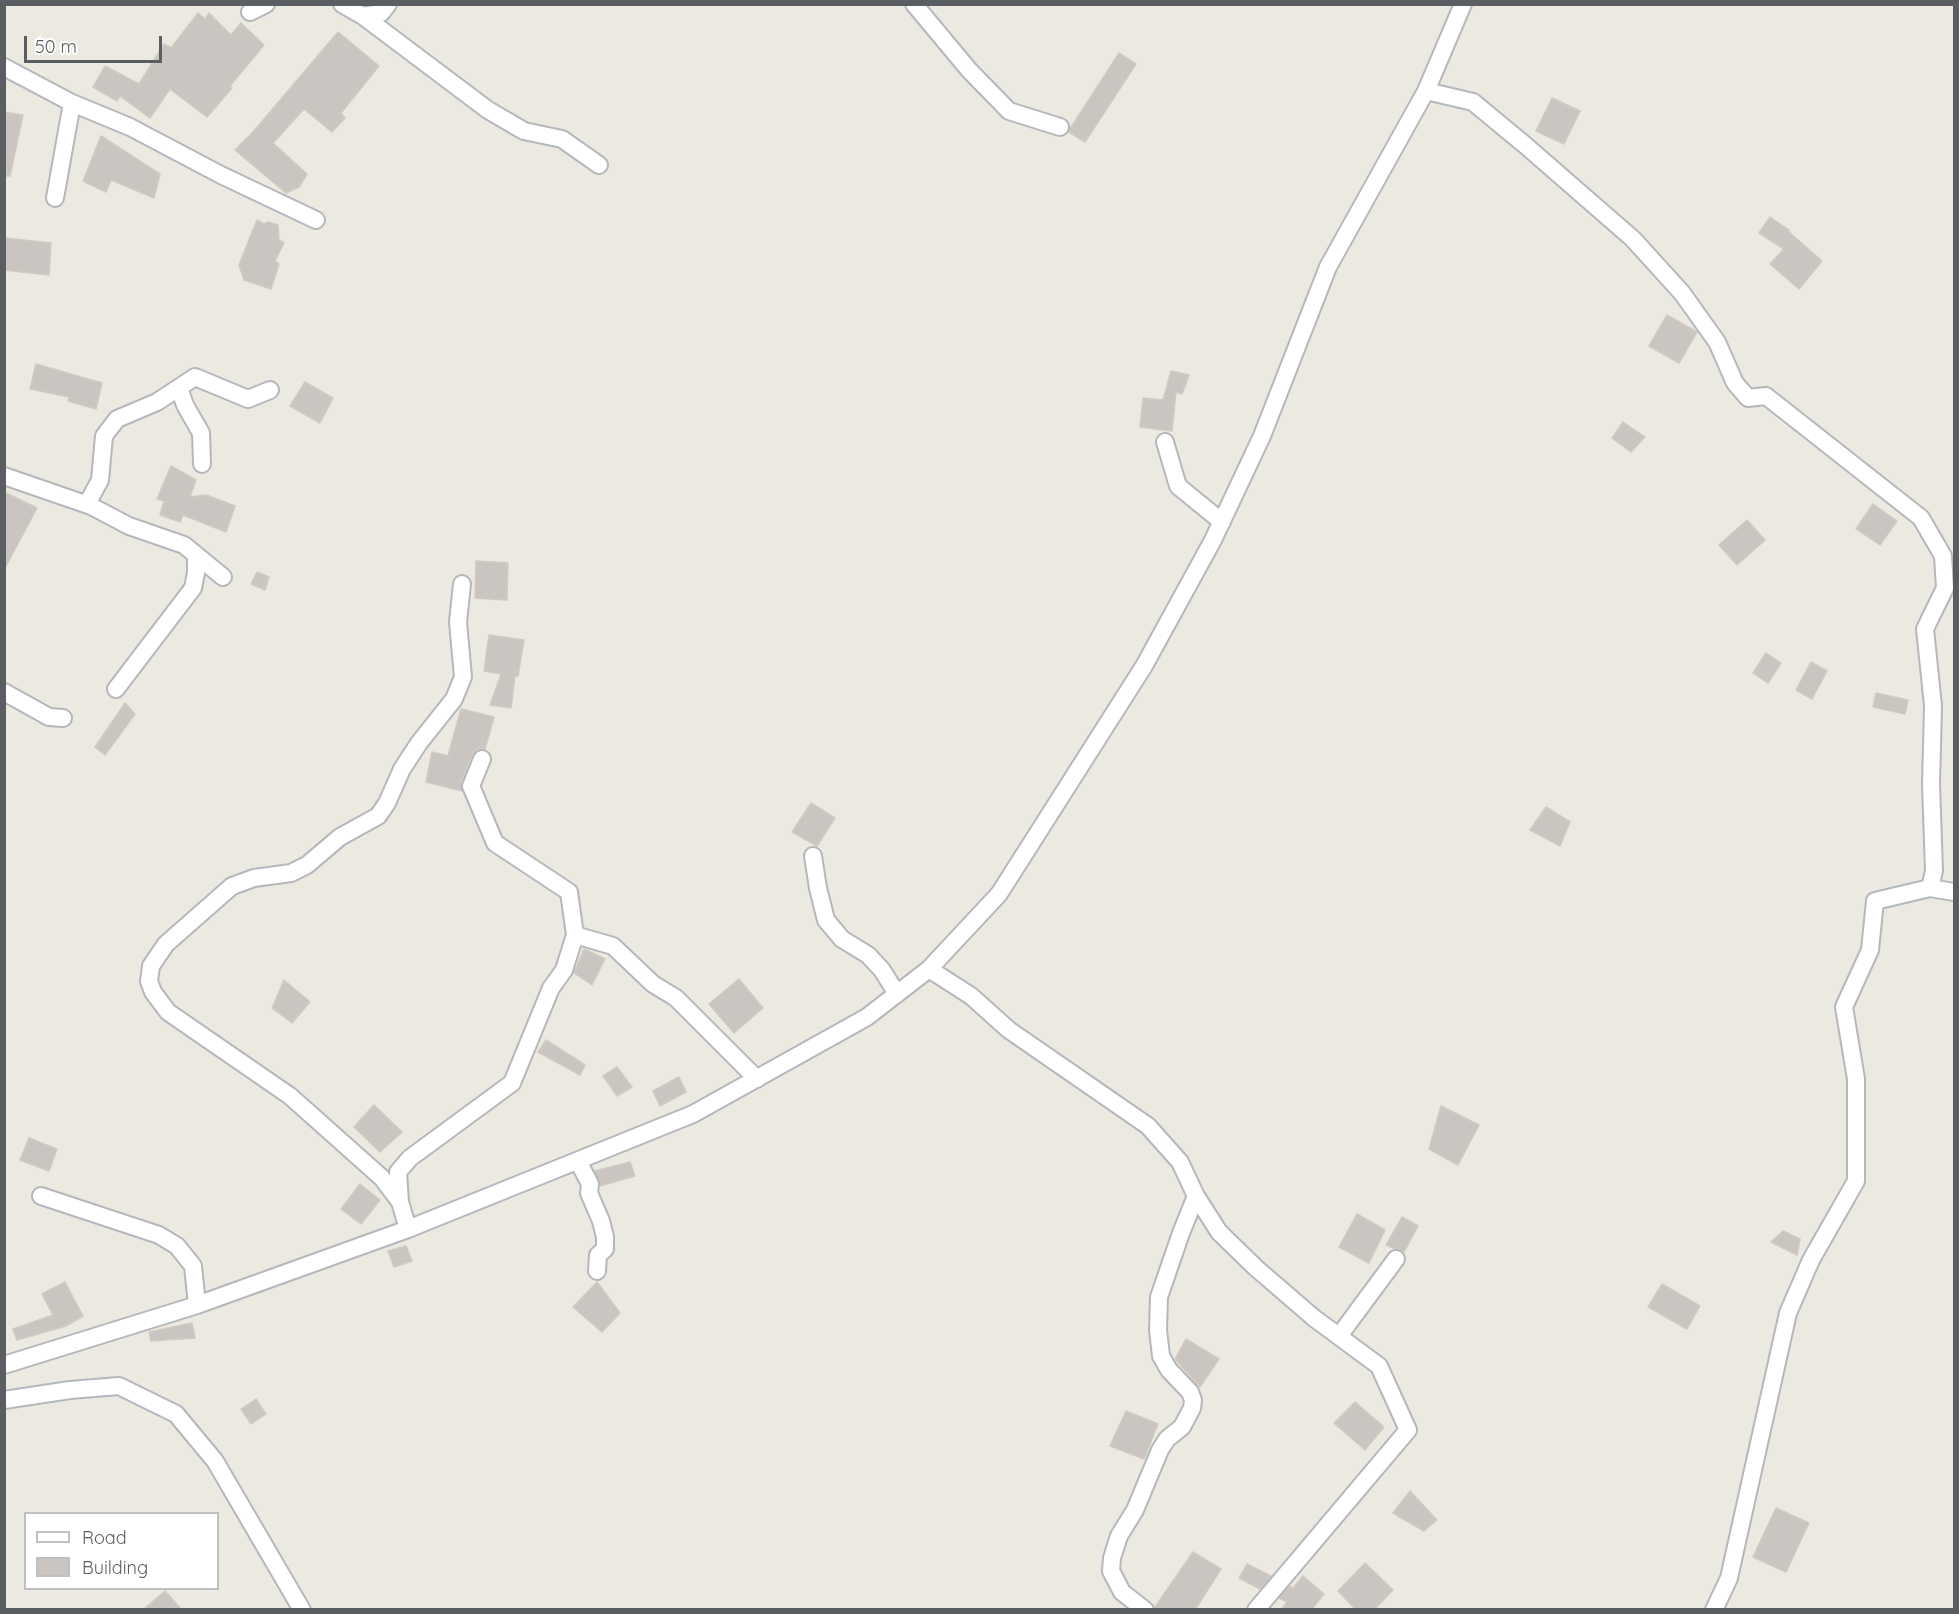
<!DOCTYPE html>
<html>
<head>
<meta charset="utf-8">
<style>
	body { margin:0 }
	#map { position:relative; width:1959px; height:1614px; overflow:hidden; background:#ece9e1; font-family:Quicksand,sans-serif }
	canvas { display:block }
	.frame { position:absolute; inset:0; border:6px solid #5a5e62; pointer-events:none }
	.legend { position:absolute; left:24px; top:1512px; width:195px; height:78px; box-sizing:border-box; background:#fff; border:2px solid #bdbfc0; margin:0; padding:8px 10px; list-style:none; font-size:18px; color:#5a5e62 }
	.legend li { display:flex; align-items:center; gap:12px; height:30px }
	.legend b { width:30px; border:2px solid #bdbfc0 }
	.scale { position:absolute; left:24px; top:36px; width:138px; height:27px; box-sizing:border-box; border:3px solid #5a5e62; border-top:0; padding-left:8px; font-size:18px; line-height:21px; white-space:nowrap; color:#5a5e62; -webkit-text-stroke:4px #fff; paint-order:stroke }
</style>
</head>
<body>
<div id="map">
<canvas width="1959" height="1614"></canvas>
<div class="frame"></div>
<ul class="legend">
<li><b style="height:8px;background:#fff"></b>Road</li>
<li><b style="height:16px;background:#cac5c1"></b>Building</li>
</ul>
<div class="scale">50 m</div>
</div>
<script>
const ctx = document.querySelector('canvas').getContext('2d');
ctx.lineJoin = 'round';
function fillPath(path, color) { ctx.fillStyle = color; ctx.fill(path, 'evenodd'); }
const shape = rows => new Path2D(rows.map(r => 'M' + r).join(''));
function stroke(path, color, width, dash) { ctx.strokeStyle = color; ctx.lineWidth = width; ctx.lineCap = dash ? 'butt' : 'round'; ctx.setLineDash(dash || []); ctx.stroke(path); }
const building = shape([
	[198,13,205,19,209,13,231,35,241,23,264,45,230,86,232,88,207,117,170,89,150,118,120,96,117,101,93,87,105,66,139,84,164,44,171,48,198,13],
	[338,32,379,66,341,113,345,118,332,132,304,109,273,143,307,174,299,187,286,193,235,150,253,132,338,32],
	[1119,53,1136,64,1085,142,1069,132,1070,129,1119,53],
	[1552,98,1580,111,1564,144,1536,131,1552,98],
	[4,112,23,115,10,176,4,176,4,112],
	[101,136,160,174,154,198,111,180,106,192,83,181,101,136],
	[1770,217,1789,230,1788,231,1822,261,1799,289,1770,264,1784,249,1759,233,1770,217],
	[257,220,264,224,268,222,278,225,279,240,284,243,275,261,279,264,271,289,244,280,239,265,257,220],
	[5,238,51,243,49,275,4,270,5,238],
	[1667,315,1697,332,1679,363,1649,346,1667,315],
	[36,364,102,383,96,409,68,401,69,397,30,389,36,364],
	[1171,371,1189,375,1182,394,1176,392,1172,431,1140,427,1143,398,1163,400,1171,371],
	[305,382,333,398,320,423,290,406,305,382],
	[1623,422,1645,437,1631,452,1612,438,1623,422],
	[171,466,196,480,190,497,206,495,235,506,226,532,183,515,180,522,160,515,164,501,157,499,171,466],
	[4,492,37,508,4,570,4,492],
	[1873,504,1897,521,1880,545,1856,529,1873,504],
	[1747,520,1765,540,1737,565,1719,545,1747,520],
	[476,561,508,563,507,600,475,598,476,561],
	[257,572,269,577,265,590,251,584,257,572],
	[489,635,524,640,518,676,515,676,511,708,490,705,501,674,484,671,489,635],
	[1766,653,1781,663,1768,683,1753,673,1766,653],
	[1811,662,1827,671,1812,699,1796,690,1811,662],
	[1876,693,1908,700,1905,714,1873,707,1876,693],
	[125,703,135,714,105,755,95,747,125,703],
	[461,709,494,717,485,749,477,749,472,755,461,782,462,791,426,782,432,752,448,756,461,709],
	[811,803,835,818,817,846,792,832,811,803],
	[1546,807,1570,822,1560,846,1530,830,1546,807],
	[584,949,605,959,592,985,574,973,584,949],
	[739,979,763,1008,734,1033,709,1004,739,979],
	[284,980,310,1002,292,1023,272,1008,284,980],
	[546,1040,585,1065,580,1075,538,1052,546,1040],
	[617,1067,632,1087,617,1096,603,1076,617,1067],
	[679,1077,686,1092,660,1106,653,1091,679,1077],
	[374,1105,402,1132,380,1152,354,1127,374,1105],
	[1441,1106,1479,1125,1458,1165,1429,1149,1441,1106],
	[29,1138,57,1149,49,1171,20,1160,29,1138],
	[630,1162,635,1176,600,1186,595,1171,630,1162],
	[360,1184,380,1200,361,1224,341,1209,360,1184],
	[1357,1214,1385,1230,1369,1263,1339,1247,1357,1214],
	[1402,1217,1418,1226,1404,1252,1386,1245,1402,1217],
	[1783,1231,1800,1239,1797,1255,1771,1242,1783,1231],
	[406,1246,412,1261,394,1267,388,1251,406,1246],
	[65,1282,83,1316,66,1326,17,1340,13,1329,53,1315,42,1294,65,1282],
	[597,1282,620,1313,602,1332,573,1307,597,1282],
	[1662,1284,1700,1306,1687,1329,1648,1307,1662,1284],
	[192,1323,195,1338,151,1341,149,1332,192,1323],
	[1186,1339,1219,1359,1200,1387,1175,1359,1186,1339],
	[256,1399,266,1414,251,1424,241,1409,256,1399],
	[1355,1402,1384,1427,1365,1450,1334,1423,1355,1402],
	[1126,1411,1158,1424,1144,1459,1110,1446,1126,1411],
	[1410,1491,1437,1520,1424,1531,1393,1513,1410,1491],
	[1776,1508,1809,1523,1786,1572,1753,1557,1776,1508],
	[1193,1552,1221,1569,1195,1610,1155,1610,1155,1607,1193,1552],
	[1365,1563,1393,1590,1374,1610,1356,1610,1338,1591,1365,1563],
	[1247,1564,1271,1576,1260,1589,1239,1578,1247,1564],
	[1303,1576,1324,1594,1311,1610,1281,1610,1287,1602,1279,1598,1290,1586,1293,1588,1303,1576],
	[165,1591,182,1610,143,1610,165,1591]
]);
const street = shape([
	[342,4,363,16,381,13,388,4],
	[914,4,969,70,1009,111,1060,127],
	[250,12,266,4],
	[363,16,488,110,524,131,562,139,599,165],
	[4,67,72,103,130,127,221,175,316,220],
	[1426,91,1473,102,1525,145,1633,239,1682,293,1717,342,1735,383,1748,398,1766,396,1921,518,1943,556,1945,588,1925,629,1933,706,1931,784,1934,871,1930,888,1875,901,1870,950,1844,1007,1856,1079,1856,1181,1811,1260,1788,1313,1729,1578,1714,1610],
	[55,198,72,103],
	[179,388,185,405,201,433,202,464],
	[1165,442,1178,486,1222,522],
	[4,476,91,506,129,526,184,545,223,577],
	[87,504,100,480,104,436,117,419,157,402,195,377,248,399,270,390],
	[116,689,193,588,196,573,196,556],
	[4,692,49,717,63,718],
	[482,759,471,786,495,843,569,892,575,935,613,946,653,984,676,998,757,1079],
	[813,856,818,888,826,920,842,939,868,955,882,970,897,994],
	[1930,888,1954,892],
	[929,969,971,996,1009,1030,1148,1126,1180,1162,1196,1196,1219,1232,1256,1268,1314,1318,1379,1366,1408,1430,1256,1610],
	[578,1161,590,1184,589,1193,601,1221,605,1237,605,1249,598,1255,597,1271],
	[41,1196,159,1235,177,1246,193,1266,197,1305],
	[400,1202,398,1172,410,1158,512,1083,551,988,564,970,575,935],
	[408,1229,400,1202,382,1178,290,1096,168,1012,153,992,149,981,151,966,166,944,232,886,254,878,291,873,307,865,340,837,378,816,387,803,402,769,419,743,454,699,463,677,458,622,462,584],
	[1339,1336,1396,1259],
	[4,1365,197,1305,408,1229,693,1114,867,1017,929,969,999,894,1144,666,1213,540,1262,436,1328,267,1426,91,1463,4],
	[4,1400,70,1390,119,1386,176,1414,215,1461,302,1610],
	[1145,1610,1122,1592,1111,1571,1112,1558,1119,1536,1135,1510,1160,1450,1167,1439,1182,1427,1192,1408,1193,1400,1190,1392,1169,1370,1161,1356,1158,1330,1159,1297,1181,1233,1196,1196]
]);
fillPath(building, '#cac5c1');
stroke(building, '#d1cac0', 1.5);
stroke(street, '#b4b8bc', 20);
stroke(street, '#fff', 16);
</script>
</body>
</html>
